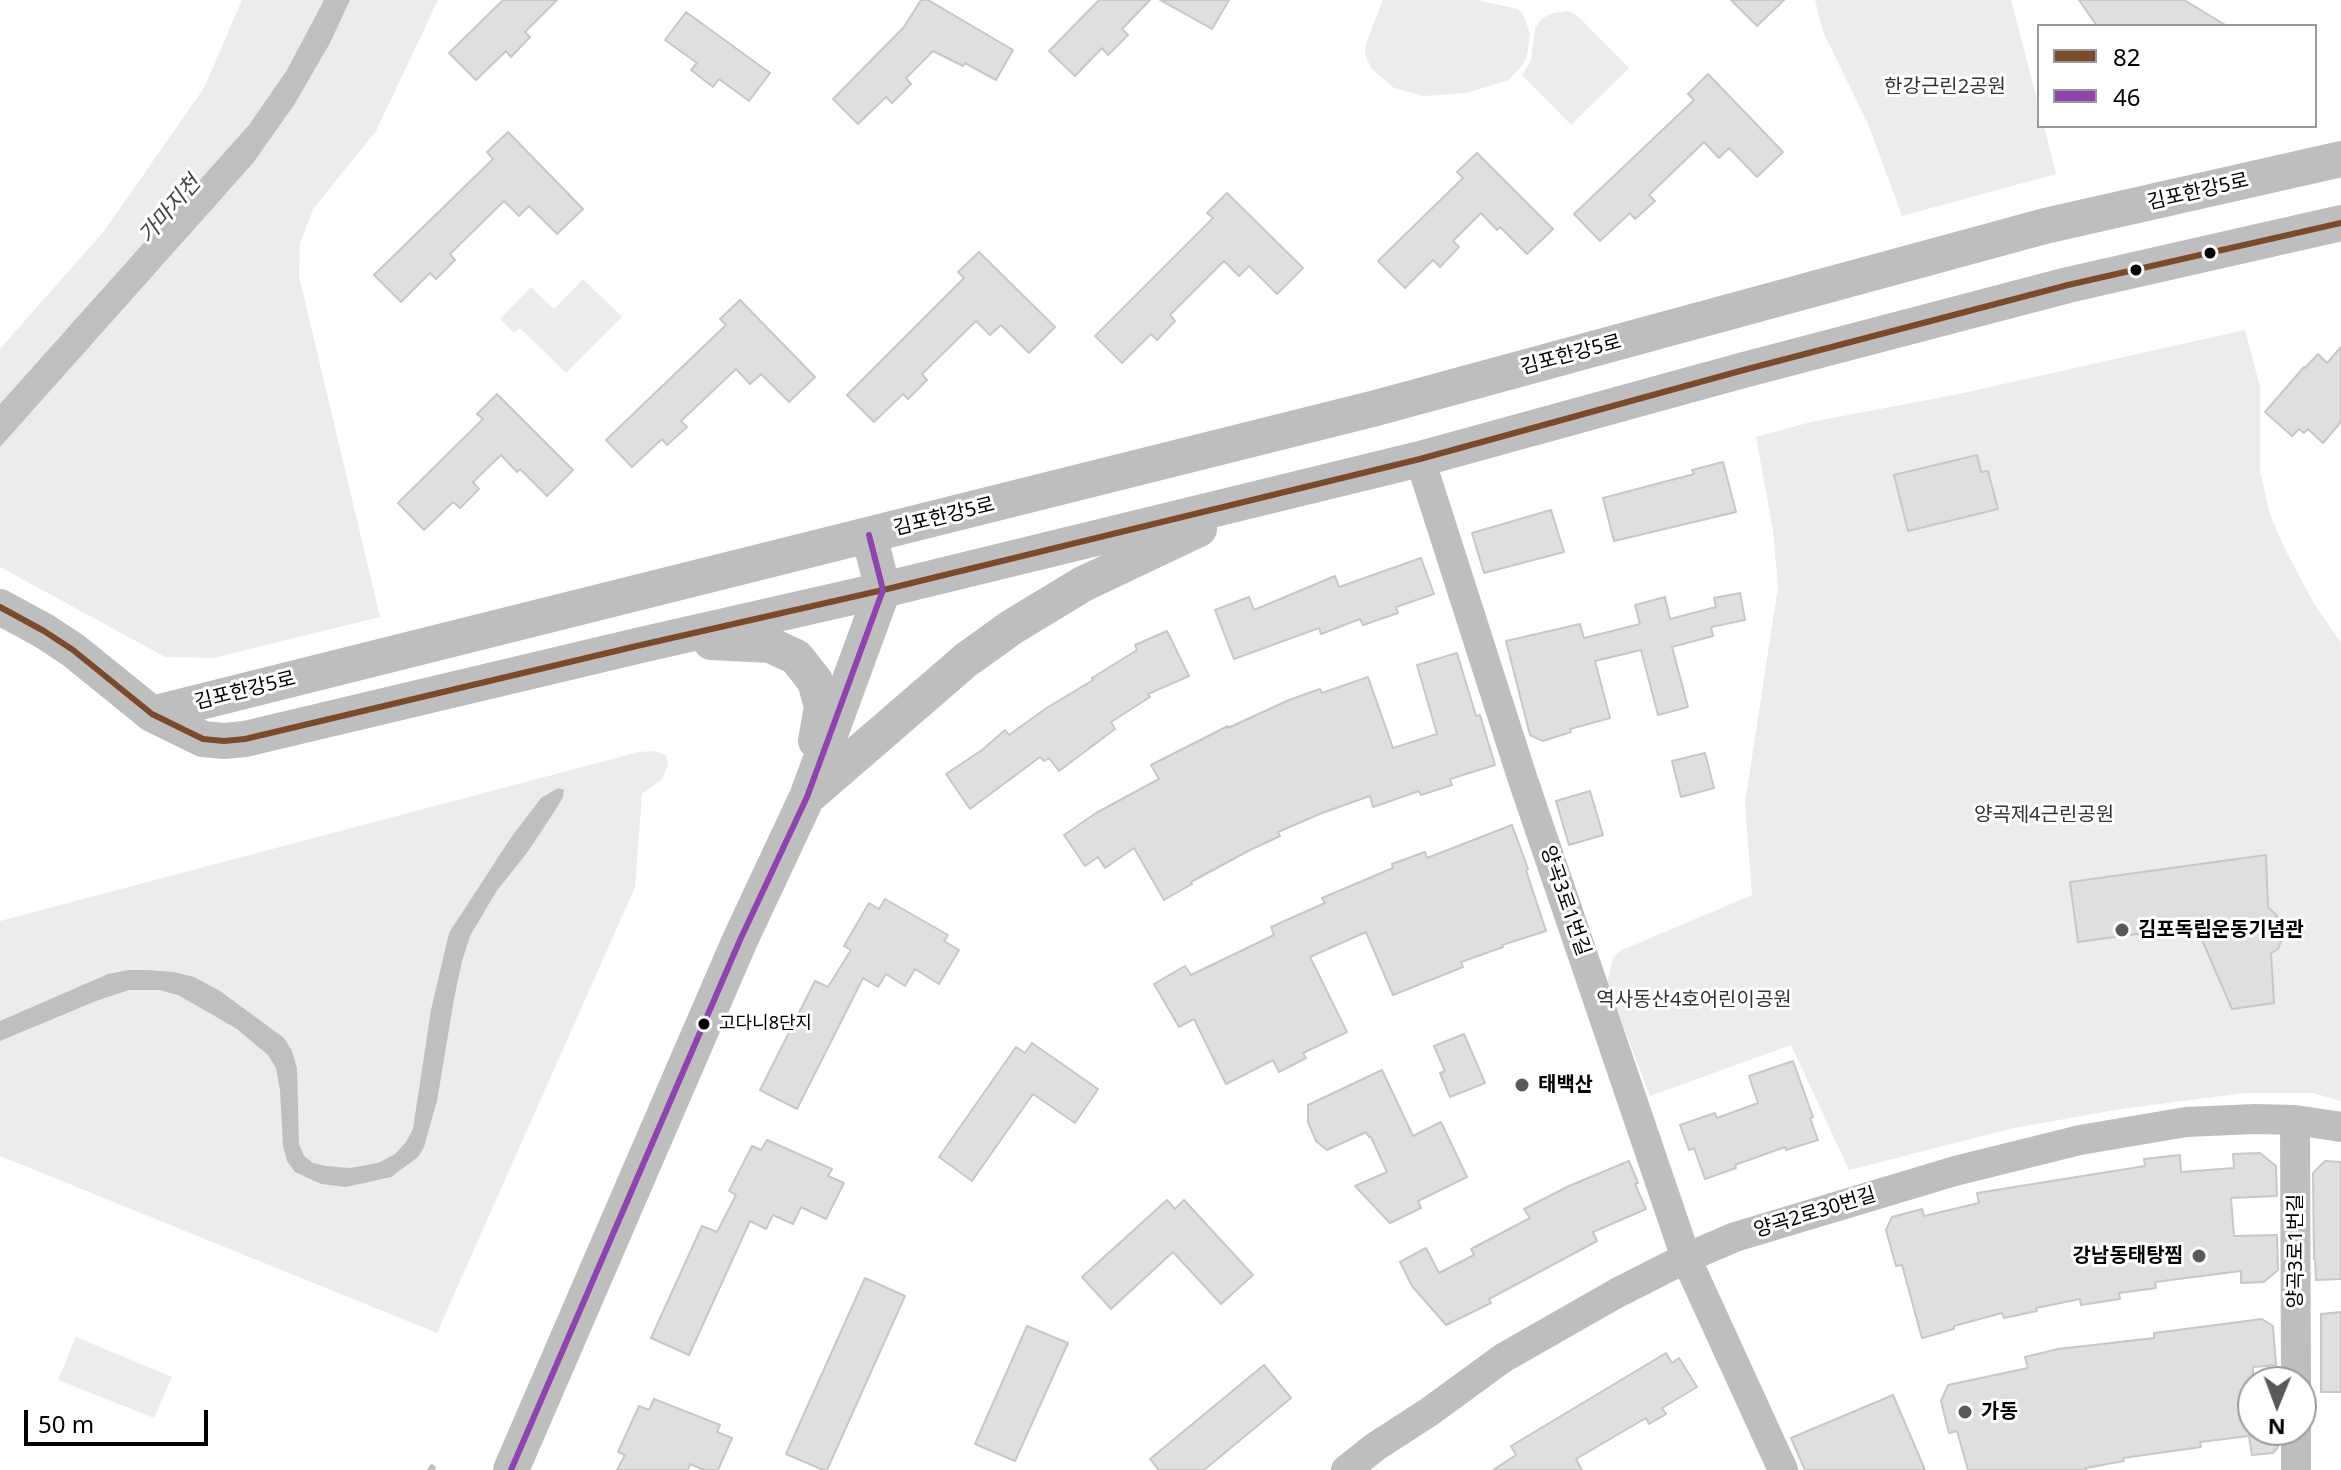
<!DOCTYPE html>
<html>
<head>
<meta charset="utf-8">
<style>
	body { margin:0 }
	#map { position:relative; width:2341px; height:1470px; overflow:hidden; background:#fff; font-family:"Noto Sans",sans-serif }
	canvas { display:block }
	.legend { position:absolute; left:2037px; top:24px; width:280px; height:104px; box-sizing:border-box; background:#fff; border:2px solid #999; margin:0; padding:10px 14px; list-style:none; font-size:24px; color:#000 }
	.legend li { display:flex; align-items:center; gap:16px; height:40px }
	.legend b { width:40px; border:2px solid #999 }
	.north { position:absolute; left:2237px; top:1366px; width:80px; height:80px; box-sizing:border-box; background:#fff; border:2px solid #999; border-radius:50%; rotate:181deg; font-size:22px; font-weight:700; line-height:32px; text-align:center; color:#000 }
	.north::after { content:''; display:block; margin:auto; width:28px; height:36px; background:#595959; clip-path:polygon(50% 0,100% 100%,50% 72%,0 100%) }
	.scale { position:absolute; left:24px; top:1410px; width:184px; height:36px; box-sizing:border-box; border:4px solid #000; border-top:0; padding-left:10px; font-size:24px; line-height:28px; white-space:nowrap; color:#000; -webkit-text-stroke:6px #fff; paint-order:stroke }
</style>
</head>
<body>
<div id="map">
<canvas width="2341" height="1470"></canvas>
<ul class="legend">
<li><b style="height:10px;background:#7a4b2a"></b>82</li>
<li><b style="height:10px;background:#8e44ad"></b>46</li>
</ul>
<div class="north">N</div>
<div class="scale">50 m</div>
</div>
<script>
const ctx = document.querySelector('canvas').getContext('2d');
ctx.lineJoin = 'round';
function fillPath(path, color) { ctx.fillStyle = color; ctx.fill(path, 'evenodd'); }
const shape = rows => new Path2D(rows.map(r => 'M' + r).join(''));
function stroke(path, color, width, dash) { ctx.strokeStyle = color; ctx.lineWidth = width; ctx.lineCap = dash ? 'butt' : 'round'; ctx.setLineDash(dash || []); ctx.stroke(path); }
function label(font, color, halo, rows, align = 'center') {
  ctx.font = font + ' "Noto Sans","Noto Sans KR",sans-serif'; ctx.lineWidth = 6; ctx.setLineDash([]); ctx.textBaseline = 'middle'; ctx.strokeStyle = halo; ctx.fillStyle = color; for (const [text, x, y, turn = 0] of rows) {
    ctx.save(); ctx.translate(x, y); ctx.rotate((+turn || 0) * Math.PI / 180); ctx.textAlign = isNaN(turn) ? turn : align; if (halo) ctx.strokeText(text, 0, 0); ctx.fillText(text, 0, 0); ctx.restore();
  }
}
const green = shape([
	[242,0,438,0,376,131,313,209,300,243,299,276,380,617,213,658,165,657,0,567,0,349,104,231,204,88],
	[1383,0,1477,0,1518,9,1523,14,1530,34,1527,55,1523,64,1509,80,1466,93,1424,96,1394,88,1371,68,1365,54,1366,43],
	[1815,0,2011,0,2039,107,2039,126,2044,126,2056,174,1902,216,1868,124,1823,32],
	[1569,11,1580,18,1629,68,1571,125,1522,75,1531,61,1535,29,1541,19,1553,13],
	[583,279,622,317,566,373,520,328,514,333,500,319,531,287,554,309],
	[2245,330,2260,387,2260,471,2270,515,2286,551,2313,602,2341,643,2341,1101,2313,1093,2245,1093,2121,1109,2014,1128,1849,1170,1791,1045,1650,1096,1607,984,1613,957,1622,950,1752,895,1745,803,1778,587,1773,531,1756,437,1811,422,1954,395],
	[655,751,666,755,668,765,662,779,642,794,635,887,437,1333,0,1156,0,921,639,752],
	[76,1337,172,1377,154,1418,58,1380]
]);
const water = shape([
	[324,0,350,0,330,43,294,105,253,163,0,447,0,404,249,125,287,70],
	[558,788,564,790,563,797,556,809,529,850,496,892,470,936,462,961,454,999,437,1101,424,1147,418,1157,391,1177,346,1187,321,1184,295,1172,287,1161,283,1146,280,1090,276,1068,268,1055,237,1029,178,995,160,990,129,990,96,1001,0,1041,0,1021,108,974,129,970,147,970,174,972,194,977,220,991,284,1038,292,1051,297,1068,299,1144,304,1156,313,1163,326,1166,350,1168,378,1163,395,1154,406,1142,413,1129,431,1010,449,933,510,839,541,798]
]);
const stream = shape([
	[431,1470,432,1468]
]);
const building = shape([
	[503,0,557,0,525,32,530,37,511,57,506,51,476,80,449,53,503,0],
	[921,0,928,0,1013,50,996,80,965,63,963,66,933,51,906,78,911,84,892,103,886,97,858,124,833,99,904,27,921,0],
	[1099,0,1150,0,1122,29,1128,35,1108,55,1102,48,1075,76,1049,51,1099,0],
	[1160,0,1229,0,1212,29,1160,0],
	[1731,0,1784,0,1757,26,1731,0],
	[2079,0,2184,0,2227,26,2097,26,2079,0],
	[686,12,770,73,749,101,719,79,713,87,691,70,697,63,665,40,686,12],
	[1708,74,1783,152,1757,177,1729,148,1719,158,1704,142,1649,195,1655,201,1635,219,1630,213,1600,241,1574,214,1694,100,1688,94,1708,74],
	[508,132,583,209,557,234,529,206,519,216,504,201,450,254,455,260,436,279,430,273,401,302,374,275,493,159,487,152,508,132],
	[1477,153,1553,229,1527,254,1500,227,1497,230,1481,213,1453,241,1459,247,1440,267,1433,260,1405,288,1378,261,1463,178,1457,172,1477,153],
	[1227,193,1303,268,1277,294,1249,266,1239,276,1224,261,1170,315,1175,321,1157,340,1151,334,1122,363,1095,336,1213,218,1207,213,1227,193],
	[979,252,1055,327,1029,353,1001,325,990,335,976,321,922,374,927,380,908,399,903,394,874,422,847,395,964,278,958,272,979,252],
	[740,300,815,377,789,402,761,374,750,384,736,369,681,421,687,427,667,445,662,439,632,467,606,440,726,325,720,319,740,300],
	[2341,347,2341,422,2323,443,2308,429,2304,433,2299,429,2292,436,2265,412,2304,367,2305,368,2318,354,2327,363,2341,347],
	[497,394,573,470,547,496,520,469,517,472,501,455,473,482,479,489,460,508,453,502,424,530,398,503,483,419,477,414,497,394],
	[1977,455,1981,472,1988,471,1998,509,1908,531,1894,475,1977,455],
	[1723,462,1736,512,1614,541,1603,498,1694,474,1692,470,1723,462],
	[1551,510,1564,552,1484,573,1472,533,1551,510],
	[1421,558,1434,594,1396,607,1398,613,1363,625,1360,619,1321,634,1319,628,1234,659,1215,610,1249,597,1254,610,1335,576,1339,587,1421,558],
	[1740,593,1745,620,1711,627,1713,636,1672,647,1688,707,1658,715,1641,650,1595,661,1610,718,1570,729,1571,732,1543,741,1530,735,1506,641,1580,624,1584,638,1640,624,1635,605,1665,597,1670,619,1716,607,1714,598,1740,593],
	[1167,631,1189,676,1148,694,1150,697,1111,722,1115,729,1059,771,1049,758,1044,761,1040,757,970,809,946,774,982,750,1005,730,1009,735,1045,709,1093,680,1092,678,1137,650,1135,645,1167,631],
	[1457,653,1476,716,1480,715,1495,765,1450,779,1452,785,1421,795,1419,791,1373,807,1370,796,1322,813,1278,832,1280,836,1248,851,1191,882,1192,884,1164,900,1134,848,1105,868,1098,857,1085,866,1064,835,1096,813,1159,779,1151,765,1228,726,1228,728,1289,700,1320,689,1322,693,1368,677,1393,748,1437,734,1417,665,1457,653],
	[1705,753,1714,788,1681,797,1672,761,1705,753],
	[1590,791,1603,835,1569,845,1556,801,1590,791],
	[1512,825,1528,869,1526,870,1546,931,1502,945,1503,947,1461,962,1463,967,1393,995,1366,932,1310,957,1347,1032,1303,1053,1306,1058,1279,1072,1273,1060,1226,1084,1194,1019,1179,1027,1154,984,1185,966,1191,975,1274,935,1271,927,1325,903,1322,898,1393,868,1392,864,1425,852,1427,858,1512,825],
	[2266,855,2268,907,2280,919,2284,933,2278,949,2271,953,2274,1003,2232,1009,2196,926,2078,942,2070,882,2266,855],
	[885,899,948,935,944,941,959,950,939,984,915,969,905,986,886,974,878,987,863,978,797,1109,760,1090,815,981,828,987,851,950,844,946,869,903,879,909,885,899],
	[1464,1034,1485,1083,1450,1097,1440,1073,1445,1071,1434,1046,1464,1034],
	[1032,1043,1098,1089,1075,1123,1033,1094,972,1181,939,1157,1016,1047,1025,1053,1032,1043],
	[1793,1061,1813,1117,1810,1118,1818,1140,1786,1150,1785,1147,1735,1165,1736,1168,1705,1179,1694,1148,1689,1150,1680,1125,1715,1113,1717,1118,1758,1103,1749,1076,1793,1061],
	[1382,1070,1413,1136,1441,1122,1467,1177,1418,1201,1421,1208,1390,1223,1355,1186,1387,1172,1371,1137,1369,1137,1366,1132,1327,1150,1316,1141,1308,1122,1308,1105,1382,1070],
	[767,1140,832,1169,828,1176,844,1183,826,1219,801,1207,793,1224,773,1215,766,1229,750,1221,689,1355,651,1338,702,1226,717,1232,736,1195,729,1191,752,1146,761,1150,767,1140],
	[2260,1153,2276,1166,2277,1196,2231,1198,2234,1236,2277,1235,2278,1270,2264,1282,2241,1283,2241,1271,2155,1282,2156,1288,2119,1293,2120,1299,2081,1305,2080,1299,2036,1308,2037,1311,2004,1318,2002,1313,1954,1326,1954,1329,1922,1338,1902,1265,1896,1266,1886,1230,1892,1217,1922,1209,1924,1216,1979,1203,1977,1193,2145,1166,2144,1159,2180,1155,2181,1172,2234,1168,2233,1154,2260,1153],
	[1629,1161,1638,1183,1635,1184,1646,1209,1593,1232,1597,1241,1489,1299,1491,1303,1446,1325,1412,1286,1400,1262,1426,1248,1439,1273,1474,1255,1471,1249,1530,1218,1524,1209,1569,1186,1629,1161],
	[2325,1161,2341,1162,2341,1279,2316,1280,2315,1259,2314,1259,2313,1173,2325,1161],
	[1167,1200,1175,1209,1184,1200,1253,1275,1221,1304,1173,1252,1111,1309,1082,1277,1167,1200],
	[865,1278,905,1296,827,1470,823,1470,786,1454,865,1278],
	[2341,1312,2341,1392,2321,1392,2321,1314,2341,1312],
	[2262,1319,2273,1326,2276,1365,2253,1367,2253,1430,2278,1430,2278,1447,2273,1453,2252,1455,2249,1436,2200,1442,2201,1447,2123,1458,2124,1461,2086,1468,2086,1470,1968,1470,1957,1431,1949,1433,1941,1401,1948,1385,2028,1368,2025,1357,2058,1349,2154,1338,2154,1333,2262,1319],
	[1027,1326,1068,1343,1015,1461,975,1444,1027,1326],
	[1666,1353,1672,1363,1679,1358,1697,1387,1662,1408,1666,1414,1649,1424,1646,1418,1576,1459,1582,1470,1493,1470,1516,1455,1511,1446,1666,1353],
	[1264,1365,1291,1398,1204,1470,1159,1470,1150,1459,1264,1365],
	[1893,1395,1925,1470,1805,1470,1791,1438,1893,1395],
	[654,1399,720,1425,717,1432,732,1438,718,1470,704,1470,690,1464,688,1470,617,1470,625,1455,618,1452,639,1406,649,1410,654,1399]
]);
const minor = shape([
	[1420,459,1522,777,1686,1258,1783,1470],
	[2295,1120,2296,1382],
	[1346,1470,1375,1447,1429,1412,1503,1358,1617,1293,1686,1258,1735,1237,1955,1171,2080,1140,2186,1122,2255,1119,2295,1120,2341,1127],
	[2296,1470,2296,1430]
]);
const tertiary = shape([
	[0,607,44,631,73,650,152,714,203,739,224,741,245,739,641,645,883,590,1420,459,1740,371,2068,285,2341,223],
	[711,642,770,645,796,657,815,681,822,707,816,741],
	[152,714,1376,408,2045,226,2341,159],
	[811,794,966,660,1012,627,1083,584,1199,529],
	[511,1470,740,940,807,797,883,590,869,535]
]);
const bus1 = shape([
	[0,607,44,631,73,650,152,714,203,739,224,741,245,739,641,645,883,590,1420,459,1740,371,2068,285,2341,223]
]);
const bus2 = shape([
	[511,1470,740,940,807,797,883,590,869,535]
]);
const markers = [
	[2210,253,7,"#000"],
	[2136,270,7,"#000"],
	[2122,930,8,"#595959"],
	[704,1024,7,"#000"],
	[1522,1085,8,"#595959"],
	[2199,1256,8,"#595959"],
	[1965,1412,8,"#595959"]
];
const busNames = [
	["고다니8단지",719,1024]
];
const parkNames = [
	["한강근린2공원",1945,87],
	["양곡제4근린공원",2044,815],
	["역사동산4호어린이공원",1694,1000]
];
const streetNames = [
	["김포한강5로",2198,192,-13],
	["김포한강5로",1571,355,-15],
	["김포한강5로",944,517,-14],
	["김포한강5로",245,691,-14],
	["양곡3로1번길",1565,901,71],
	["양곡2로30번길",1815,1213,-17],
	["양곡3로1번길",2296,1251,-90]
];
const poiNames = [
	["김포독립운동기념관",2138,930],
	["태백산",1538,1085],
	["강남동태탕찜",2183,1256,"right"],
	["가동",1981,1412]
];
const waterNames = [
	["가마지천",170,210,-49]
];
fillPath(green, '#ececec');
fillPath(water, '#bfbfbf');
stroke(stream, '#bfbfbf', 7);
fillPath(building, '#dfdfdf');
stroke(building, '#c7c7c7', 2);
stroke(minor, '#bebebe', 30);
stroke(tertiary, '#bebebe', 36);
stroke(bus1, '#7a4b2a', 6);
stroke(bus2, '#8e44ad', 6);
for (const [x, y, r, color] of markers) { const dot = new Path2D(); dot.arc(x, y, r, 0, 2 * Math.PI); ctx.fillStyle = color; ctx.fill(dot); stroke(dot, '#fff', 3); }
label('18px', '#000', '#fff', busNames, 'left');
label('20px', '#333', '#fff', parkNames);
label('20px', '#000', '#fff', streetNames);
label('bold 20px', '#000', '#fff', poiNames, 'left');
label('italic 22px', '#444', '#fff', waterNames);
</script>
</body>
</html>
